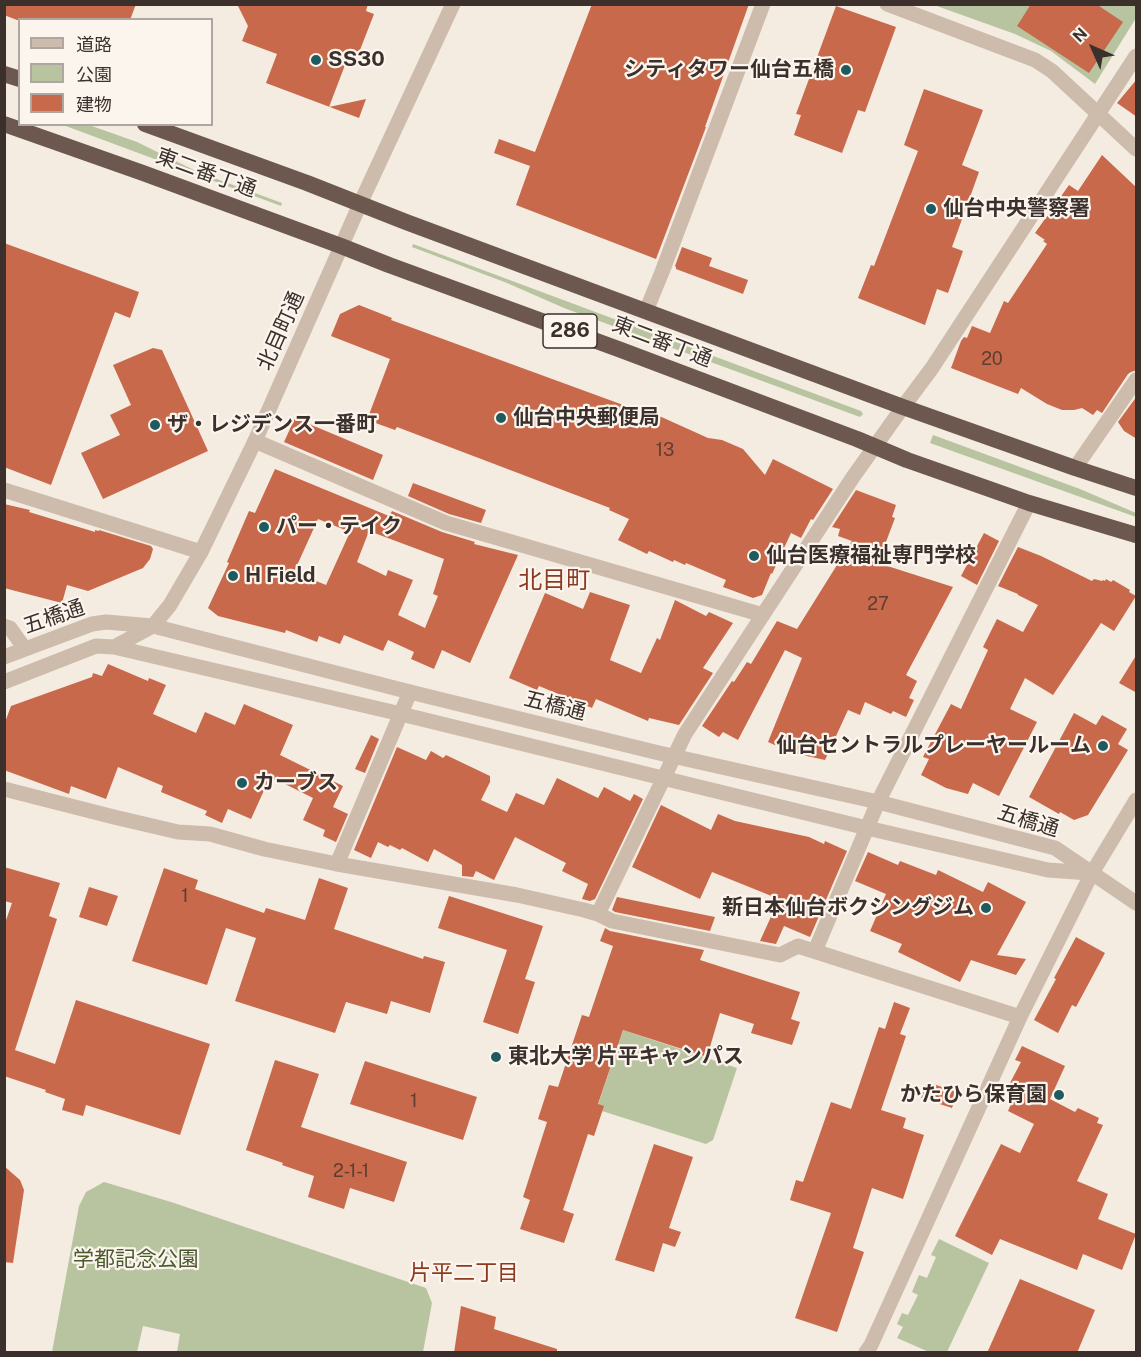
<!DOCTYPE html>
<html>
<head>
<meta charset="utf-8">
<style>
	body { margin:0 }
	#map { position:relative; width:1141px; height:1357px; overflow:hidden; background:#f4ebe1; font-family:"Public Sans","Noto Sans JP",sans-serif }
	canvas { display:block }
	.frame { position:absolute; inset:0; border:6px solid #3b302b; pointer-events:none }
	.legend { position:absolute; left:18px; top:18px; width:195px; height:108px; box-sizing:border-box; background:#fbf5ee; border:2px solid #aea6a0; margin:0; padding:8px 10px; list-style:none; font-size:18px; color:#3b302b }
	.legend li { display:flex; align-items:center; gap:12px; height:30px }
	.legend b { width:30px; border:2px solid #aea6a0 }
	.north { position:absolute; left:1063px; top:18px; width:60px; height:60px; -webkit-text-stroke:4px #fbf5ee; paint-order:stroke; rotate:315deg; font-size:16px; font-weight:700; line-height:24px; text-align:center; color:#3b302b }
	.north::after { content:''; display:block; margin:auto; width:21px; height:27px; background:#3b302b; clip-path:polygon(50% 0,100% 100%,50% 72%,0 100%) }
</style>
</head>
<body>
<div id="map">
<canvas width="1141" height="1357"></canvas>
<div class="frame"></div>
<ul class="legend">
<li><b style="height:8px;background:#cdbbac"></b>道路</li>
<li><b style="height:16px;background:#b8c4a0"></b>公園</li>
<li><b style="height:16px;background:#c8694b"></b>建物</li>
</ul>
<div class="north">N</div>
</div>
<script>
const ctx = document.querySelector('canvas').getContext('2d');
ctx.lineJoin = 'round';
function fillPath(path, color) { ctx.fillStyle = color; ctx.fill(path, 'evenodd'); }
const shape = rows => new Path2D(rows.map(r => 'M' + r).join(''));
function stroke(path, color, width, dash) { ctx.strokeStyle = color; ctx.lineWidth = width; ctx.lineCap = dash ? 'butt' : 'round'; ctx.setLineDash(dash || []); ctx.stroke(path); }
function label(font, color, halo, rows, align = 'center') {
  ctx.font = font + ' "Public Sans","Noto Sans JP",sans-serif'; ctx.lineWidth = 4.5; ctx.setLineDash([]); ctx.textBaseline = 'middle'; ctx.strokeStyle = halo; ctx.fillStyle = color; for (const [text, x, y, turn = 0] of rows) {
    ctx.save(); ctx.translate(x, y); ctx.rotate((+turn || 0) * Math.PI / 180); ctx.textAlign = isNaN(turn) ? turn : align; if (halo) ctx.strokeText(text, 0, 0); ctx.fillText(text, 0, 0); ctx.restore();
  }
}
const green = shape([
	[934,5,1136,5,1136,18,1095,84,1051,51,1015,34],
	[63,125,89,125,137,142,198,172,282,203,281,206],
	[413,244,861,411,863,414,860,417,564,308,507,283,412,247],
	[933,435,1080,489,1136,513,1136,517,930,443],
	[623,1030,737,1068,713,1140,706,1144,602,1111,598,1105],
	[104,1182,171,1202,426,1288,432,1303,423,1352,177,1352,180,1334,143,1326,137,1352,52,1352,79,1206,86,1192],
	[939,1239,989,1263,947,1352,929,1352,897,1338,903,1327,897,1324,902,1313,908,1315,918,1295,912,1292,919,1275,927,1278,936,1257,931,1255]
]);
const building = shape([
	[4,4,136,4,130,20,17,20,4,15],
	[237,4,368,4,366,11,374,14,353,68,345,65,329,107,366,99,359,118,266,83,277,54,242,41,248,26],
	[592,4,749,4,705,127,706,127,656,259,516,205,530,166,494,153,499,139,535,152],
	[1031,4,1096,4,1123,22,1089,73,1017,26],
	[836,6,896,27,865,112,858,110,842,153,794,135,801,115,796,114],
	[1137,79,1137,117,1117,103],
	[924,89,983,110,962,165,979,172,952,247,963,251,948,293,937,289,925,325,858,298,871,265,874,266,918,151,904,145],
	[1102,155,1137,188,1137,370,1131,372,1128,374,1102,413,1097,410,1093,415,1082,408,1074,410,1062,410,1047,404,1021,388,1018,394,951,368,961,341,964,337,967,338,972,326,990,333,1004,301,1008,303,1047,244,1043,241,1045,240,1035,233,1069,185,1078,191],
	[4,243,139,292,130,318,115,312,51,485,4,467],
	[682,247,712,258,709,266,748,280,743,294,676,269,676,267,675,266],
	[359,305,392,318,391,320,656,417,657,415,708,438,722,440,743,449,765,475,773,459,833,489,813,520,811,519,801,538,791,533,772,574,771,573,762,595,753,598,723,587,726,580,686,563,685,565,674,560,673,562,649,551,647,554,618,540,629,519,609,510,610,508,397,427,395,430,367,420,390,359,331,336,340,314],
	[153,348,162,350,208,451,103,499,81,453,120,435,110,415,131,405,113,365],
	[1137,396,1137,439,1124,431,1118,422],
	[295,418,383,455,373,480,284,442],
	[275,469,389,516,392,511,442,532,475,542,474,544,518,555,470,663,442,650,434,669,411,659,414,652,388,640,383,651,344,635,340,644,319,636,317,642,286,630,285,633,218,616,208,608,229,563,227,562,249,511,255,513],
	[318,519,350,532,326,585,294,572],
	[369,531,444,559,433,594,438,596,425,628,398,615,413,580,388,570,386,576,357,562],
	[413,483,486,510,481,523,449,514,408,496],
	[856,490,896,505,892,517,895,518,878,563,953,587,906,675,917,681,909,698,914,700,906,717,893,711,891,714,865,702,860,715,848,710,825,760,793,753,768,742,802,658,785,650,738,740,723,732,719,737,702,726,732,681,734,682,747,662,751,664,777,621,797,629,852,541,838,536,840,529,832,527],
	[4,504,30,510,29,512,95,532,95,530,99,531,99,530,151,546,153,549,150,559,143,568,88,591,67,585,62,603,4,588],
	[984,533,999,541,977,585,961,576],
	[1018,547,1041,556,1092,581,1094,579,1102,581,1103,580,1105,581,1106,579,1111,582,1113,580,1130,590,1129,592,1136,596,1114,631,1101,623,1053,695,1025,678,1010,709,1037,722,999,796,973,783,968,794,946,788,921,775,929,759,923,757,951,704,961,709,988,650,983,647,997,619,1023,632,1038,605,1018,595,1018,594,998,586],
	[590,592,630,605,610,660,641,673,657,638,660,640,675,600,706,616,709,612,733,623,703,668,713,673,679,725,649,718,648,721,596,699,592,708,539,686,537,690,509,678,545,593,583,609],
	[1137,654,1137,693,1119,683],
	[108,664,148,681,149,678,166,685,153,714,196,733,205,712,235,725,244,704,293,725,280,755,343,786,333,807,348,814,336,842,323,836,325,830,303,820,313,798,275,779,271,788,266,786,251,819,228,809,222,823,205,815,207,811,161,792,163,786,118,767,106,799,71,786,69,794,4,770,4,725,11,706,92,677,93,673,102,676],
	[1074,713,1096,725,1102,715,1127,729,1118,744,1128,750,1088,815,1074,820,1060,812,1059,814,1029,797],
	[371,735,379,739,365,773,355,769],
	[397,747,426,760,431,751,443,758,446,755,490,776,490,782,481,800,507,812,516,793,544,805,557,778,598,798,604,787,630,801,634,794,643,799,595,899,590,901,582,899,588,884,562,871,566,863,515,837,494,880,476,871,473,877,462,876,462,865,434,849,428,862,402,848,400,850,390,845,388,847,378,842,371,858,354,850],
	[661,805,711,830,718,814,735,821,809,837,824,844,825,841,847,851,810,937,784,926,776,944,760,941,779,899,712,872,700,899,632,867],
	[868,852,898,865,900,861,936,875,938,870,983,892,988,882,1026,902,997,955,1026,959,1016,975,971,960,960,982,898,952,902,944,870,931,886,894,855,881],
	[4,867,60,883,49,916,57,919,15,1050,55,1064,76,1000,210,1044,180,1135,86,1105,83,1116,62,1110,65,1099,45,1092,46,1090,4,1076,4,926,12,903,4,901],
	[164,868,198,880,195,889,264,913,266,908,305,920,319,878,348,888,334,929,423,959,424,956,445,962,430,1013,391,1001,387,1014,346,1002,335,1033,235,1001,256,938,226,928,207,985,132,961],
	[89,887,118,896,107,926,79,917],
	[449,896,543,926,525,979,535,982,518,1034,483,1022,507,950,438,928],
	[617,897,715,917,710,931,615,912,612,910],
	[605,928,610,931,704,950,700,960,800,992,791,1019,800,1022,792,1045,751,1033,754,1024,720,1013,707,1057,623,1030,598,1104,604,1106,594,1136,588,1134,563,1210,574,1214,564,1243,520,1229,530,1200,523,1197,547,1122,538,1119,549,1085,558,1087,582,1015,589,1017,613,946,600,941],
	[1076,937,1105,953,1076,1007,1072,1005,1058,1033,1034,1020,1056,979,1054,978],
	[894,1002,910,1008,900,1034,906,1036,881,1110,906,1118,903,1128,924,1135,903,1199,872,1188,853,1248,864,1252,837,1332,795,1318,831,1213,790,1200,796,1180,803,1182,831,1102,851,1109,879,1027,885,1029],
	[1022,1046,1065,1066,1050,1099,1075,1112,1078,1108,1099,1118,1097,1123,1103,1125,1077,1181,1108,1194,1098,1219,1136,1234,1122,1270,1083,1254,1077,1270,1000,1239,992,1255,955,1236,1001,1144,1020,1153,1034,1124,1008,1111,1019,1086,1010,1083,1021,1062,1015,1060],
	[275,1060,319,1074,301,1127,407,1162,394,1202,350,1188,344,1209,308,1197,314,1176,282,1165,283,1163,246,1150],
	[365,1061,477,1097,463,1140,350,1104],
	[927,1082,957,1092,952,1108,921,1098],
	[654,1144,693,1157,669,1228,681,1232,675,1247,663,1243,654,1272,615,1260],
	[4,1166,20,1180,24,1190,13,1263,4,1262],
	[1020,1279,1095,1310,1077,1353,987,1353],
	[461,1306,496,1317,494,1329,557,1349,557,1353,454,1353]
]);
const minor = shape([
	[887,4,1035,60,1052,71,1136,149],
	[646,311,662,272,763,4],
	[255,441,446,523,763,615],
	[1075,468,1136,380],
	[4,490,201,552],
	[4,789,114,817,178,832,210,834,264,849,337,864,517,895,584,910,598,914,612,921,780,955,798,946,1020,1017],
	[337,864,410,692],
	[598,914,685,734,853,477,903,407],
	[815,951,878,802,1029,503],
	[866,1352,871,1345,1020,1017,1092,873,1136,903]
]);
const tertiary = shape([
	[903,407,932,368,1136,56],
	[4,626,10,628,25,649],
	[114,647,153,626,170,605,201,552,255,441,360,204,453,4],
	[4,657,92,624,106,622,153,626,410,692,659,753,878,802,1055,848,1092,873],
	[4,682,96,646,114,647,401,714,867,828,1048,870,1090,873],
	[1092,873,1136,800]
]);
const trunk = shape([
	[4,74,20,79],
	[4,124,143,173,341,246,389,265,621,350,857,439,907,460,1029,503,1136,535],
	[145,124,307,183,406,222,903,407,1075,468,1136,488]
]);
const markers = [
	[316,60,6,"#1f5a5e"],
	[846,70,6,"#1f5a5e"],
	[931,209,6,"#1f5a5e"],
	[501,418,6,"#1f5a5e"],
	[155,425,6,"#1f5a5e"],
	[264,527,6,"#1f5a5e"],
	[754,556,6,"#1f5a5e"],
	[233,576,6,"#1f5a5e"],
	[1103,746,6,"#1f5a5e"],
	[242,783,6,"#1f5a5e"],
	[986,908,6,"#1f5a5e"],
	[496,1057,6,"#1f5a5e"],
	[1059,1095,6,"#1f5a5e"]
];
const numberNames = [
	["20",992,359],
	["13",665,450],
	["27",878,604],
	["1",185,896],
	["1",414,1101],
	["2-1-1",351,1171]
];
const shields = [
	[570,331,54]
];
const shieldNames = [
	["286",570,331]
];
const poiNames = [
	["SS30",328,60],
	["シティタワー仙台五橋",834,70,"right"],
	["仙台中央警察署",943,209],
	["仙台中央郵便局",513,418],
	["ザ・レジデンス一番町",167,425],
	["パー・テイク",276,527],
	["仙台医療福祉専門学校",766,556],
	["H Field",245,576],
	["仙台セントラルプレーヤールーム",1091,746,"right"],
	["カーブス",254,783],
	["新日本仙台ボクシングジム",974,908,"right"],
	["東北大学 片平キャンパス",508,1057],
	["かたひら保育園",1047,1095,"right"]
];
const streetNames = [
	["東二番丁通",206,173,20],
	["北目町通",281,331,-66],
	["東二番丁通",662,342,21],
	["五橋通",54,617,-19],
	["五橋通",555,706,14],
	["五橋通",1028,821,17]
];
const parkNames = [
	["学都記念公園",136,1260]
];
const neighbourhoodNames = [
	["片平二丁目",464,1273]
];
const quarterNames = [
	["北目町",554,581]
];
fillPath(green, '#b8c4a0');
fillPath(building, '#c8694b');
stroke(minor, '#cdbbac', 15);
stroke(tertiary, '#cdbbac', 15);
stroke(trunk, '#6c584f', 16);
for (const [x, y, r, color] of markers) { const dot = new Path2D(); dot.arc(x, y, r, 0, 2 * Math.PI); ctx.fillStyle = color; ctx.fill(dot); stroke(dot, '#fbf5ee', 2); }
label('18px', '#5e3e33', null, numberNames);
for (const [x, y, w] of shields) { const box = new Path2D(); box.roundRect(x - w / 2, y - 17, w, 34, 4.5); ctx.fillStyle = '#fbf5ee'; ctx.fill(box); stroke(box, '#3b302b', 1.5); }
label('bold 20px', '#3b302b', null, shieldNames);
label('bold 21px', '#3b302b', '#fbf5ee', poiNames, 'left');
label('21px', '#3b302b', '#fbf5ee', streetNames);
label('21px', '#4a5a2e', '#fbf5ee', parkNames);
label('22px', '#8c3b22', '#fbf5ee', neighbourhoodNames);
label('24px', '#8c3b22', '#fbf5ee', quarterNames);
</script>
</body>
</html>
